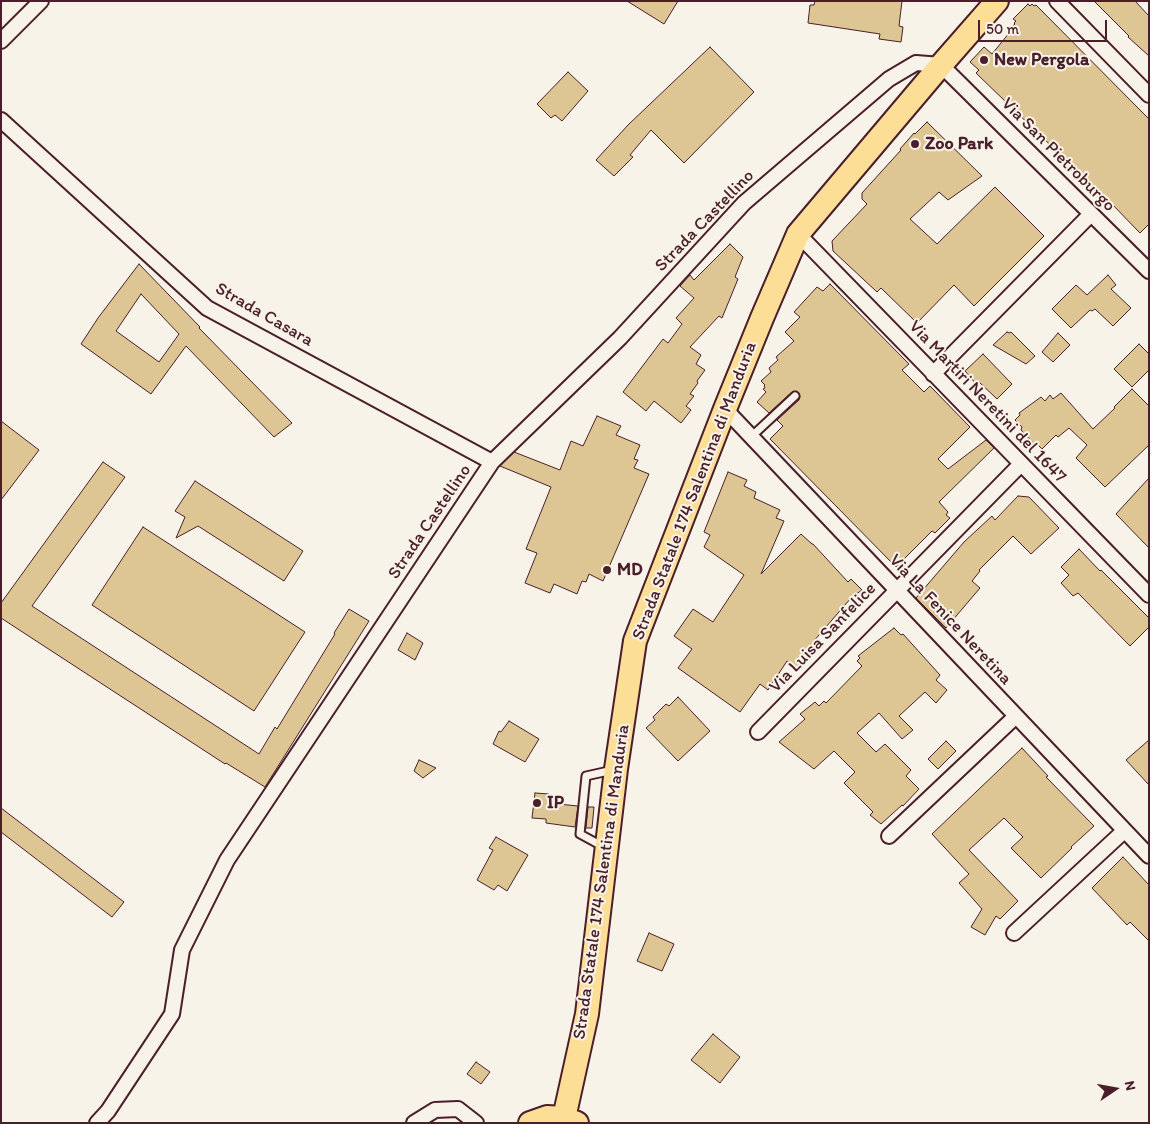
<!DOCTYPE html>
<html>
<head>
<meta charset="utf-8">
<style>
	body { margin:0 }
	#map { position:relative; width:1150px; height:1124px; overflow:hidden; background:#f7f3e8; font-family:Itim,sans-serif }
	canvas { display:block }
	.frame { position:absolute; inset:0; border:2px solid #4a1f2b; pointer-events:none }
	.north { position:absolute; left:1090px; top:1064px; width:50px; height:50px; -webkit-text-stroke:4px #f7f3e8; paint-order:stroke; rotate:78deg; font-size:14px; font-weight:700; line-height:20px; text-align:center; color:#4a1f2b }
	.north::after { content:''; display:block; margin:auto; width:18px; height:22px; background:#4a1f2b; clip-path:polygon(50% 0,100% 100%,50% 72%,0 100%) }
	.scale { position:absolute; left:978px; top:20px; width:129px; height:22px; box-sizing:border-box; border:2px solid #4a1f2b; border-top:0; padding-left:6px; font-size:15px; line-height:18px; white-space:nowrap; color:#4a1f2b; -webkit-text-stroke:4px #f7f3e8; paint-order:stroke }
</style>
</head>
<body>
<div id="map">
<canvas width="1150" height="1124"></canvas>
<div class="frame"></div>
<div class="north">N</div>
<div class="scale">50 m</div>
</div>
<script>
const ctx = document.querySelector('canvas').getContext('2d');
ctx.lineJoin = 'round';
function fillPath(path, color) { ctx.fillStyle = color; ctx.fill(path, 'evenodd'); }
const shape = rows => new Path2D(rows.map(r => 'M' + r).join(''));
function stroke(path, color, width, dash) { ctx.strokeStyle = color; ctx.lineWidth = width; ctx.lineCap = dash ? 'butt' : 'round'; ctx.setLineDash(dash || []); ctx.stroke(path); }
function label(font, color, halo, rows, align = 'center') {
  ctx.font = font + ' Itim,sans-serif'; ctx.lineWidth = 4; ctx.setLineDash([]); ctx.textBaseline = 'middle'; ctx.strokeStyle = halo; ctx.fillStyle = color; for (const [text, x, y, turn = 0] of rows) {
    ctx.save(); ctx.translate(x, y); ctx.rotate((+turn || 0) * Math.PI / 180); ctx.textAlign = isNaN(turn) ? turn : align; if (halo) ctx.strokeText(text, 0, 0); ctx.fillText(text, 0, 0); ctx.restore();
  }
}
const building = shape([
	[627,1,678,1,664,24,627,1],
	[815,1,902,1,899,26,903,27,901,42,879,39,880,34,808,23,810,5,814,5,815,1],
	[1094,1,1135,1,1149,16,1149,56,1128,37,1129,36,1094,1],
	[1028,4,1030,6,1032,4,1034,6,1036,5,1141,111,1149,119,1149,224,1140,233,1108,200,1104,203,1091,189,1091,188,1071,170,1073,167,976,73,979,70,970,62,984,47,992,54,1010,32,1008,30,1015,24,1014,23,1016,21,1013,19,1028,4],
	[710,47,754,92,684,163,651,130,630,155,633,157,614,176,596,160,628,125,710,47],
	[568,72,588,91,562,121,555,115,551,118,537,104,568,72],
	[927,122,982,176,948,200,939,192,910,219,937,244,995,187,1044,236,974,306,954,285,917,323,881,288,877,292,833,251,832,241,867,204,862,199,862,193,901,150,900,149,914,133,915,134,927,122],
	[730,244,743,257,735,277,738,279,722,318,719,316,690,347,701,355,696,364,705,370,697,381,698,383,690,394,694,396,686,406,691,410,681,423,654,401,646,411,623,392,663,339,668,343,682,324,676,318,694,298,680,286,690,275,694,280,730,244],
	[139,264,200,327,199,328,292,423,274,437,186,346,151,394,81,344,98,318,139,264],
	[141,294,179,334,159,362,116,331,141,294],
	[1108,275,1116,285,1111,289,1131,308,1113,326,1095,309,1092,311,1090,310,1071,328,1052,309,1076,285,1087,295,1108,275],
	[830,284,909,364,902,370,924,392,930,386,970,427,938,459,948,469,986,440,994,448,939,502,948,512,946,515,950,518,935,533,932,531,896,567,770,439,783,426,777,420,799,400,800,397,799,393,796,391,792,392,769,413,757,402,766,392,763,389,765,388,764,386,765,385,761,381,771,372,769,368,778,360,776,357,794,341,785,332,800,317,794,312,817,287,823,291,830,284],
	[1007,332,1009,333,1011,332,1035,356,1026,364,993,345,1007,332],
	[1058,333,1070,345,1053,362,1042,352,1058,333],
	[1139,344,1149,354,1149,370,1132,387,1114,369,1139,344],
	[983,354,1012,384,997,399,978,381,976,384,965,371,983,354],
	[1132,389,1149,406,1149,445,1105,487,1076,458,1087,445,1069,428,1058,437,1056,435,1042,449,1038,445,1036,446,1021,430,1022,427,1015,420,1020,415,1019,413,1041,397,1045,401,1050,395,1053,399,1061,393,1093,429,1115,408,1114,407,1132,389],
	[597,416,621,426,616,435,640,445,634,459,638,460,634,468,649,474,603,581,589,574,586,582,582,581,577,594,554,584,550,593,525,583,537,553,526,549,551,487,500,466,514,452,560,470,571,441,583,446,597,416],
	[1,421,39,450,1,500,1,421],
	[103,462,125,477,32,606,259,754,275,727,277,729,335,634,334,633,349,609,369,621,265,787,226,763,225,764,1,618,1,603,103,462],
	[728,472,747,480,744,486,756,492,754,498,780,510,776,518,784,521,761,574,801,534,812,544,813,544,848,582,851,579,862,590,851,598,813,642,821,647,799,670,787,661,768,690,760,684,740,712,678,668,692,649,674,636,693,609,713,622,744,575,704,547,710,535,704,532,728,472],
	[1149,478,1149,548,1116,514,1149,478],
	[195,481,303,551,284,581,198,526,176,538,185,517,175,511,195,481],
	[1018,496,1029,497,1059,528,1031,554,1013,536,979,570,980,571,972,581,980,588,946,628,916,598,964,542,992,516,995,520,1018,496],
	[143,527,305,632,254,711,92,605,143,527],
	[1079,549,1100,571,1101,570,1149,618,1149,627,1130,646,1078,593,1073,596,1061,583,1069,575,1061,567,1079,549],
	[894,628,901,635,903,634,940,675,936,680,947,690,936,703,925,692,899,716,913,730,902,739,879,713,857,733,876,752,885,744,911,770,906,776,919,789,903,806,902,805,881,824,870,815,873,812,844,783,855,772,834,751,814,769,779,742,805,719,800,714,815,702,819,706,824,701,826,703,862,666,857,661,860,658,858,656,894,628],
	[407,633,423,643,415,660,398,650,407,633],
	[678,697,710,731,678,761,646,728,655,720,653,717,666,704,669,706,678,697],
	[509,721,539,739,525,762,493,744,499,731,501,732,509,721],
	[1149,740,1149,785,1126,760,1149,740],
	[946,741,956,751,938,769,928,759,946,741],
	[1022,748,1048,776,1046,777,1094,826,1071,847,1072,848,1041,878,1011,848,1023,837,1004,818,969,850,1018,901,1000,919,996,916,985,935,971,927,982,909,959,883,969,874,932,834,1022,748],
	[419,760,436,768,423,778,414,771,419,760],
	[535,793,549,794,548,803,578,806,575,827,546,823,546,819,532,818,535,793],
	[588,807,594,807,592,828,586,828,588,807],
	[1,808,124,902,112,917,1,832,1,808],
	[496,837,528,855,507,891,498,885,494,890,477,880,493,850,489,848,496,837],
	[1123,857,1149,885,1149,941,1130,922,1127,925,1092,888,1123,857],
	[649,933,674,944,662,971,637,961,649,933],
	[713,1034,740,1057,720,1083,691,1060,713,1034],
	[476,1062,490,1072,481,1084,467,1074,476,1062]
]);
const service = shape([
	[752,436,795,396],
	[602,846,580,834,586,776,613,770]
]);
const minor = shape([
	[1057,1,1149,95],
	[1,41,41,1],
	[1,120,207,308,492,462],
	[798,234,1149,595],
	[933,374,1091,214],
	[725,409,1149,856],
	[758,732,1021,464],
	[889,836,1016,716],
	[1014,933,1124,831],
	[97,1123,108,1111,172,1014,182,950,227,860,492,462,620,338,744,203,889,79,916,63,941,65,1149,271],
	[414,1123,435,1110,458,1109,476,1123]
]);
const primary = shape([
	[564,1118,587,1014,616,769,635,641,725,409,762,318,798,234,941,65,997,1],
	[530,1123,547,1117,564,1118,577,1123]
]);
const markers = [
	[984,60,5,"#4a1f2b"],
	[915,144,5,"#4a1f2b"],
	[607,570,5,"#4a1f2b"],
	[537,803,5,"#4a1f2b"]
];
const poiNames = [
	["New Pergola",994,60],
	["Zoo Park",925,144],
	["MD",617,570],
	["IP",547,803]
];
const streetNames = [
	["Via San Pietroburgo",1058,155,45],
	["Strada Castellino",705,221,-46],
	["Strada Casara",264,315,30],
	["Via Martiri Neretini del 1647",987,402,46],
	["Strada Statale 174 Salentina di Manduria",695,491,-69],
	["Strada Castellino",430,522,-56],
	["Via La Fenice Neretina",950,620,47],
	["Via Luisa Sanfelice",823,638,-46],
	["Strada Statale 174 Salentina di Manduria",602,882,-82]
];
fillPath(building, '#dec594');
stroke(building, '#4a1f2b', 1);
stroke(service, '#4a1f2b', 11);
stroke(minor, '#4a1f2b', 18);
stroke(primary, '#4a1f2b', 26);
stroke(service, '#f7f3e8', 7);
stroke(minor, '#f7f3e8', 14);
stroke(primary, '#fdde96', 22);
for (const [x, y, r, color] of markers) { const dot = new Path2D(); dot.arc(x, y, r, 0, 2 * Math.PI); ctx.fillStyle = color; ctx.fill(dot); stroke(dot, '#f7f3e8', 2); }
label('bold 18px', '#4a1f2b', '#f7f3e8', poiNames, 'left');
label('18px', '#4a1f2b', '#f7f3e8', streetNames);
</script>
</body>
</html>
